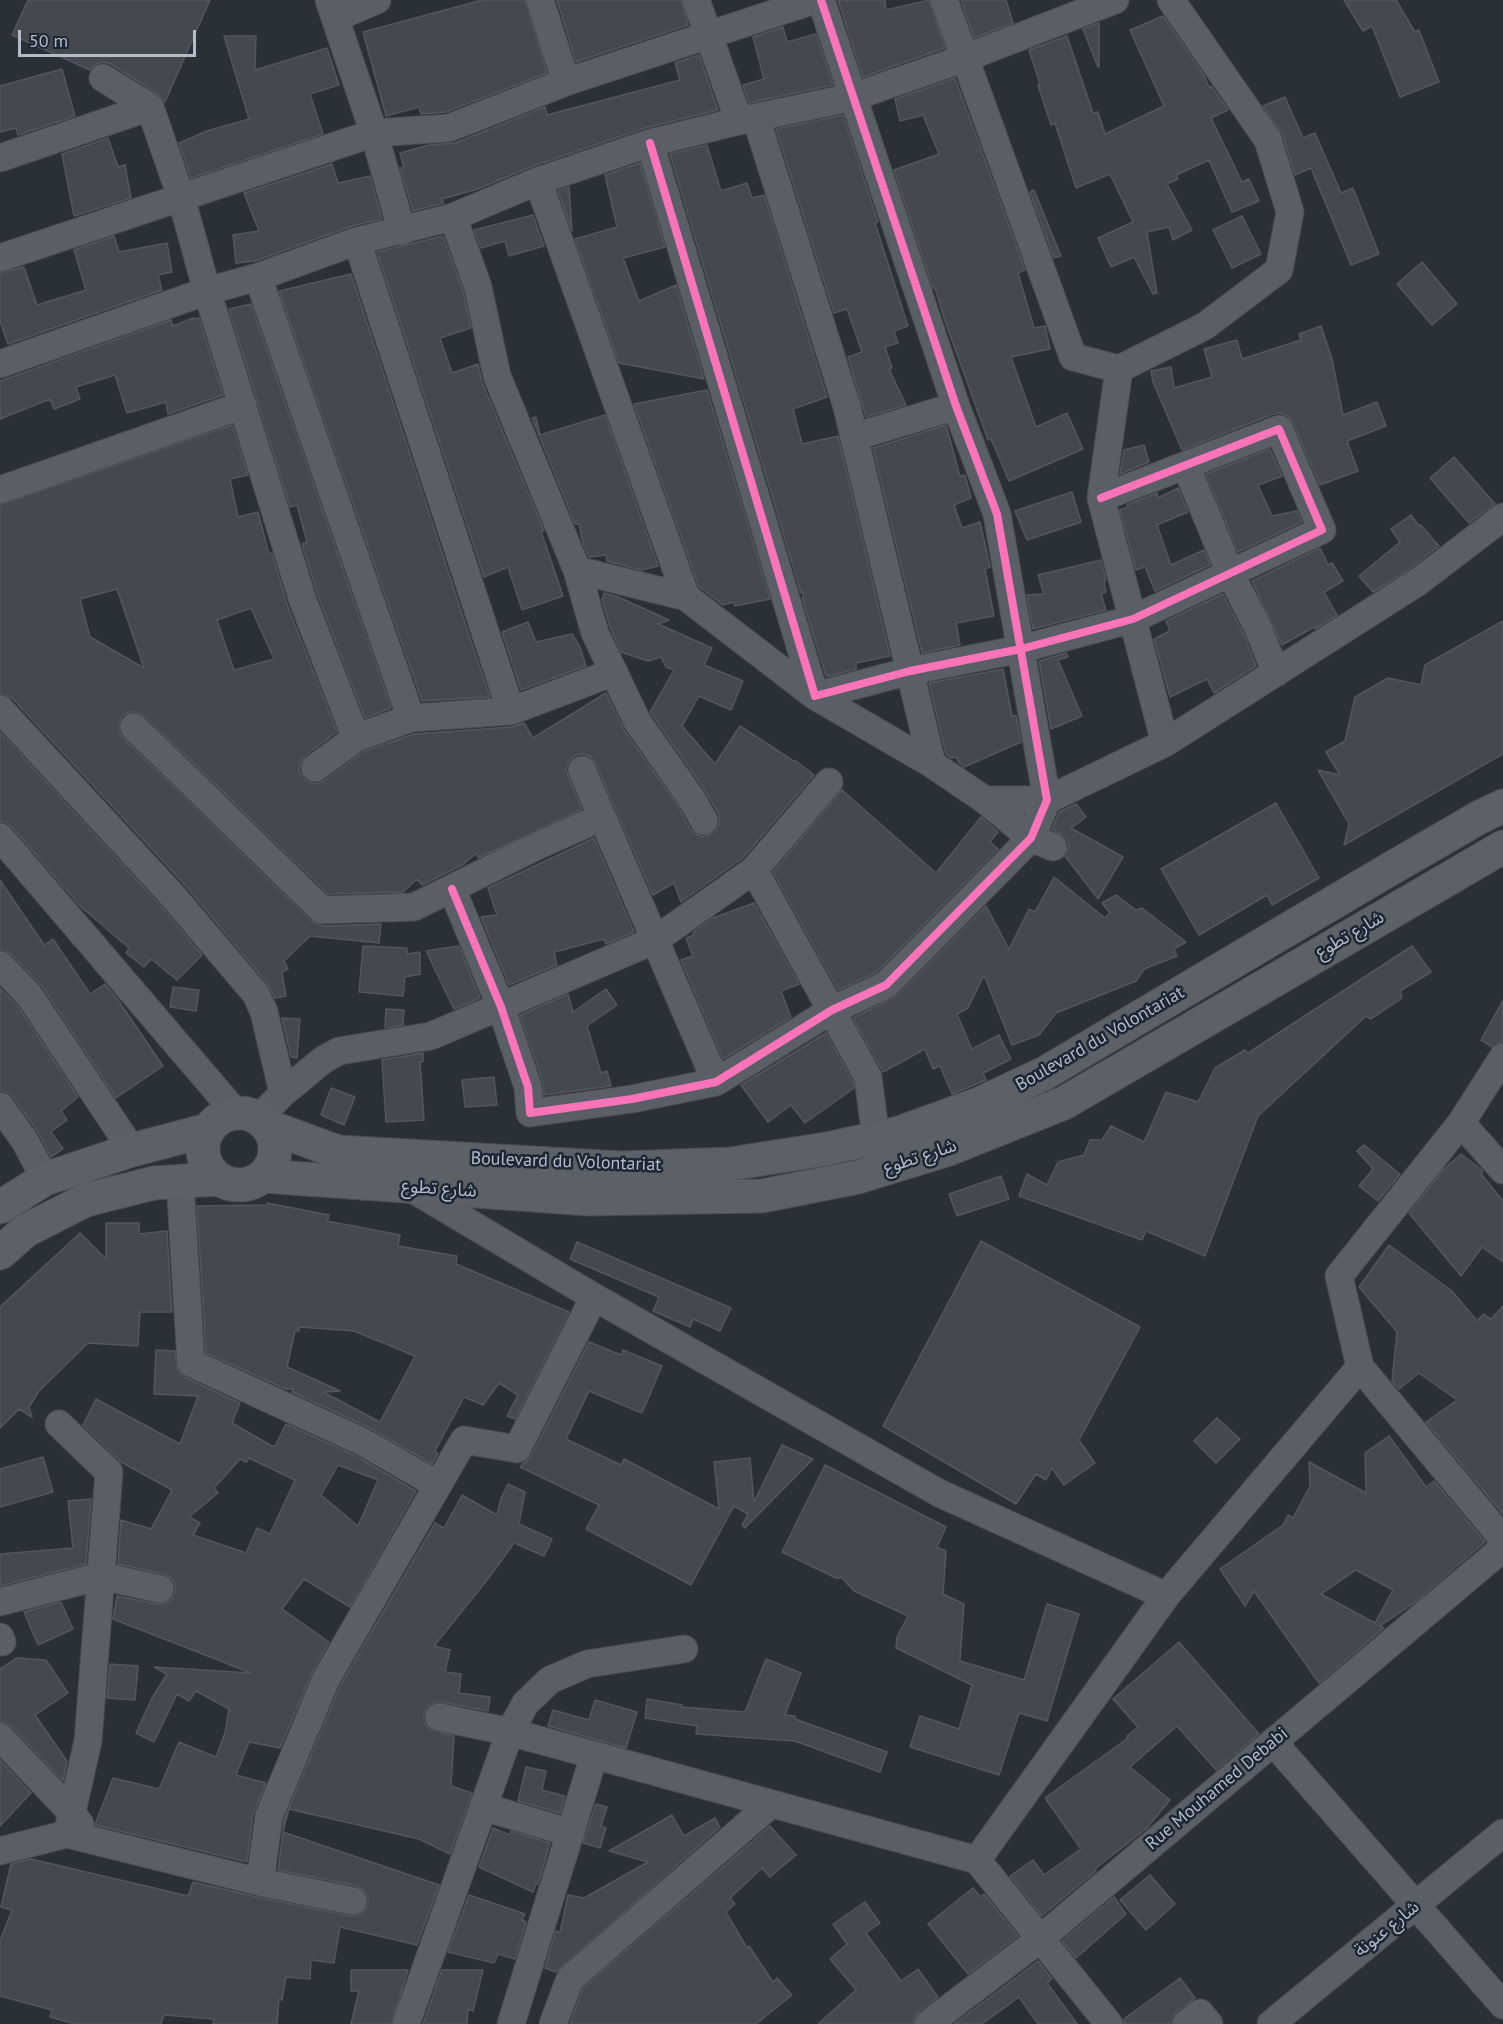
<!DOCTYPE html>
<html>
<head>
<meta charset="utf-8">
<style>
	body { margin:0 }
	#map { position:relative; width:1503px; height:2024px; overflow:hidden; background:#2a3038; font-family:"PT Sans",sans-serif }
	canvas { display:block }
	.scale { position:absolute; left:18px; top:30px; width:178px; height:27px; box-sizing:border-box; border:3px solid #b4bcc9; border-top:0; padding-left:8px; font-size:18px; line-height:21px; white-space:nowrap; color:#b4bcc9; -webkit-text-stroke:4px #1d2633; paint-order:stroke }
</style>
</head>
<body>
<div id="map">
<canvas width="1503" height="2024"></canvas>
<div class="scale">50 m</div>
</div>
<script>
const ctx = document.querySelector('canvas').getContext('2d');
ctx.lineJoin = 'round';
function fillPath(path, color) { ctx.fillStyle = color; ctx.fill(path, 'evenodd'); }
const shape = rows => new Path2D(rows.map(r => 'M' + r).join(''));
function stroke(path, color, width, dash) { ctx.strokeStyle = color; ctx.lineWidth = width; ctx.lineCap = dash ? 'butt' : 'round'; ctx.setLineDash(dash || []); ctx.stroke(path); }
function label(font, color, halo, rows, align = 'center') {
  ctx.font = font + ' "PT Sans","Noto Sans Arabic",sans-serif'; ctx.lineWidth = 5; ctx.setLineDash([]); ctx.textBaseline = 'middle'; ctx.strokeStyle = halo; ctx.fillStyle = color; for (const [text, x, y, turn = 0] of rows) {
    ctx.save(); ctx.translate(x, y); ctx.rotate((+turn || 0) * Math.PI / 180); ctx.textAlign = isNaN(turn) ? turn : align; if (halo) ctx.strokeText(text, 0, 0); ctx.fillText(text, 0, 0); ctx.restore();
  }
}
const building = shape([
	[28,0,210,0,165,102,158,94,111,64,103,62,96,64,90,70,12,35,28,0],
	[482,0,525,0,547,73,446,112,421,114,419,107,386,116,363,32,482,0],
	[557,0,681,0,688,25,576,62,557,0],
	[838,0,885,0,886,10,929,0,945,48,863,77,838,0],
	[961,0,1006,0,1013,23,974,38,961,0],
	[1344,0,1396,0,1415,32,1419,30,1439,82,1400,97,1372,26,1363,31,1344,0],
	[1163,16,1204,75,1209,87,1211,86,1228,110,1211,118,1242,182,1249,179,1259,201,1232,212,1209,160,1176,175,1178,179,1167,184,1192,230,1173,240,1169,227,1147,232,1157,293,1153,294,1134,257,1111,267,1098,238,1133,222,1110,174,1076,188,1055,123,1051,125,1038,85,1040,84,1029,50,1067,36,1093,113,1098,112,1105,134,1164,106,1130,30,1163,16],
	[1099,23,1099,67,1098,67,1083,29,1099,23],
	[783,27,787,42,816,34,833,85,749,103,743,85,764,79,753,37,783,27],
	[224,36,256,36,255,70,327,48,339,85,310,94,323,134,191,178,179,143,207,131,249,119,224,36],
	[699,55,718,110,645,128,533,166,478,189,442,199,444,203,413,211,400,168,404,168,400,153,429,145,455,143,545,107,547,115,680,80,675,63,699,55],
	[62,69,75,116,18,135,16,128,0,132,0,86,62,69],
	[955,78,1025,270,1018,273,1034,328,1045,326,1050,349,1011,357,1036,427,1067,413,1083,449,1009,481,991,439,988,440,945,321,935,288,933,288,894,170,939,154,923,115,900,121,895,99,955,78],
	[1285,97,1303,138,1315,133,1341,193,1353,188,1379,254,1351,265,1311,168,1295,175,1283,135,1263,106,1285,97],
	[843,115,878,222,875,223,908,326,894,331,898,343,885,347,892,368,889,369,906,405,866,417,848,357,862,352,847,309,834,313,776,129,843,115],
	[108,138,118,167,125,165,131,198,74,216,62,154,108,138],
	[707,145,721,191,747,183,752,198,764,195,827,397,793,409,802,444,838,436,890,656,856,663,856,669,830,676,826,676,803,601,803,592,801,593,670,154,707,145],
	[640,163,665,247,623,258,639,301,676,285,704,379,619,363,575,239,617,227,605,175,640,163],
	[332,164,338,183,370,176,382,219,352,226,255,261,236,263,233,235,259,231,244,193,332,164],
	[569,187,572,231,558,191,569,187],
	[1034,190,1061,256,1054,258,1030,192,1034,190],
	[533,215,544,246,509,256,505,241,481,248,474,230,533,215],
	[1242,216,1261,254,1232,268,1213,230,1242,216],
	[114,236,119,252,167,243,172,272,158,275,162,290,8,344,0,321,0,273,24,267,37,305,86,290,74,250,114,236],
	[443,236,463,291,471,328,440,338,452,373,478,364,482,382,544,531,541,531,563,596,522,610,508,567,484,577,377,252,443,236],
	[1422,262,1457,304,1432,325,1397,284,1422,262],
	[351,274,472,644,490,697,422,701,279,291,351,274],
	[251,304,391,708,365,718,318,596,302,544,307,542,297,505,290,507,229,309,251,304],
	[193,318,194,319,199,318,223,395,168,414,166,402,127,413,115,375,76,387,80,399,54,409,50,399,0,419,0,381,171,320,173,326,193,318],
	[1321,326,1332,359,1343,415,1377,402,1386,426,1347,441,1358,471,1320,485,1293,423,1288,416,1281,413,1273,414,1182,450,1153,382,1151,371,1171,367,1174,388,1212,377,1204,349,1237,340,1242,359,1301,340,1299,334,1321,326],
	[707,390,770,599,735,606,734,602,723,605,699,587,634,404,707,390],
	[605,415,658,566,641,570,607,561,606,555,589,557,583,544,579,524,575,524,532,418,536,417,540,435,605,415],
	[232,425,248,475,230,479,238,517,258,512,269,554,272,553,288,607,337,732,306,755,301,761,299,770,302,777,308,782,316,784,324,781,363,752,414,734,512,727,524,723,533,738,606,693,624,730,678,806,690,829,696,834,703,837,712,834,718,828,720,822,718,813,704,789,650,712,674,670,666,667,661,657,648,661,621,652,610,627,602,599,604,593,618,597,669,620,658,624,712,648,704,665,743,681,731,710,699,696,682,726,715,764,740,726,795,762,796,761,814,775,743,858,681,902,674,883,653,895,596,764,591,757,583,754,576,755,570,760,566,769,568,776,582,809,478,858,476,853,464,864,422,885,417,879,403,892,328,894,145,716,137,712,129,712,122,716,119,724,119,732,123,738,311,921,323,926,381,924,379,943,310,936,284,961,288,969,282,972,286,996,275,998,268,984,183,883,12,698,0,694,0,505,232,425],
	[117,589,144,668,90,637,80,599,117,589],
	[251,608,274,659,234,670,217,620,251,608],
	[946,425,960,476,965,475,971,498,954,505,962,528,980,522,990,567,985,569,994,616,956,623,960,645,922,653,873,448,946,425],
	[1144,445,1149,462,1120,474,1124,450,1144,445],
	[1270,449,1282,476,1258,485,1272,516,1297,511,1302,522,1238,552,1206,474,1270,449],
	[1454,457,1495,504,1469,523,1430,478,1454,457],
	[1178,488,1188,512,1157,525,1171,565,1204,550,1210,565,1155,591,1145,567,1136,570,1120,510,1128,507,1127,505,1157,493,1158,498,1178,488],
	[1072,492,1081,522,1027,540,1015,511,1072,492],
	[1411,515,1419,526,1421,525,1439,546,1407,571,1373,592,1359,576,1400,542,1391,529,1411,515],
	[1320,548,1328,565,1332,563,1343,581,1324,592,1337,615,1315,629,1314,627,1282,645,1252,581,1320,548],
	[1101,560,1106,580,1104,581,1106,592,1101,594,1106,610,1033,629,1027,595,1044,594,1038,575,1101,560],
	[1223,594,1244,635,1256,666,1214,693,1207,679,1170,697,1154,639,1170,631,1166,621,1223,594],
	[1503,621,1503,754,1344,845,1349,824,1318,770,1340,775,1326,752,1345,741,1355,697,1388,678,1421,685,1425,665,1503,621],
	[528,622,536,642,572,634,580,647,586,666,521,690,502,632,528,622],
	[1066,653,1068,657,1058,660,1082,716,1051,729,1039,661,1066,653],
	[1003,669,1012,716,1016,716,1021,742,964,767,958,762,957,757,951,758,946,754,929,683,1003,669],
	[0,732,159,904,202,955,177,980,151,959,144,967,126,953,129,948,80,906,12,827,6,822,0,822,0,732],
	[842,790,936,873,981,817,998,832,990,842,998,849,877,972,838,990,773,872,842,790],
	[1276,803,1319,878,1272,905,1267,895,1199,935,1161,869,1276,803],
	[1076,804,1086,817,1071,828,1123,857,1098,899,1065,856,1069,845,1066,838,1052,829,1059,812,1076,804],
	[594,838,634,932,606,944,604,939,554,952,557,965,509,985,481,917,497,915,488,888,594,838],
	[1054,877,1105,918,1110,913,1102,903,1116,895,1136,910,1142,908,1186,942,1174,949,1177,956,1144,969,1136,981,1056,1013,1039,1035,1012,1045,984,975,968,1008,957,1014,972,1049,999,1035,1011,1059,983,1073,986,1080,952,1094,940,1066,933,1069,925,1049,883,1072,853,1018,897,996,986,906,1009,949,1029,909,1035,912,1054,877],
	[0,880,44,945,53,939,90,994,105,984,118,1000,163,1066,116,1098,42,986,11,954,0,950,0,880],
	[754,903,799,984,781,991,791,1017,723,1059,681,960,693,956,686,938,694,935,693,932,713,918,754,903],
	[363,946,407,948,407,954,420,952,420,974,405,977,403,996,359,992,363,946],
	[459,946,480,998,454,1009,426,951,459,946],
	[1412,946,1431,972,1400,991,1402,998,1371,1019,1366,1016,1258,1116,1205,1256,1146,1231,1142,1240,1019,1196,1027,1174,1047,1185,1058,1162,1084,1155,1090,1140,1102,1140,1111,1126,1144,1142,1166,1092,1198,1102,1215,1068,1245,1050,1248,1053,1412,946],
	[173,987,199,990,196,1011,170,1007,173,987],
	[0,988,17,1005,78,1097,61,1111,67,1120,51,1132,63,1149,51,1157,38,1132,13,1097,7,1092,0,1090,0,988],
	[606,989,617,1005,587,1026,601,1073,607,1071,611,1086,544,1095,543,1082,520,1015,568,994,573,1012,606,989],
	[1503,1000,1503,1041,1492,1047,1481,1040,1503,1000],
	[386,1009,404,1010,403,1025,385,1028,386,1009],
	[282,1018,300,1019,297,1058,291,1057,282,1018],
	[826,1033,853,1082,854,1088,805,1123,791,1105,768,1122,741,1085,826,1033],
	[423,1053,423,1062,420,1062,424,1120,386,1122,382,1060,423,1053],
	[494,1077,497,1105,465,1107,462,1080,494,1077],
	[331,1088,355,1097,344,1125,321,1115,331,1088],
	[1364,1145,1400,1174,1378,1201,1359,1186,1373,1169,1357,1151,1364,1145],
	[1461,1154,1483,1171,1481,1174,1503,1201,1503,1262,1482,1247,1461,1276,1409,1213,1444,1169,1461,1154],
	[1001,1176,1009,1199,957,1216,949,1194,1001,1176],
	[267,1203,329,1215,327,1221,400,1235,398,1246,457,1256,456,1264,569,1312,515,1419,507,1416,518,1395,499,1383,483,1405,464,1397,435,1451,438,1453,432,1464,368,1427,292,1392,293,1389,286,1389,206,1353,197,1206,267,1205,267,1203],
	[299,1327,354,1331,415,1356,380,1422,323,1392,340,1391,287,1367,295,1331,299,1331,299,1327],
	[106,1223,139,1223,139,1234,167,1231,172,1312,140,1312,138,1346,88,1343,39,1391,29,1407,32,1417,19,1409,0,1428,0,1307,80,1233,106,1259,106,1223],
	[981,1241,1140,1327,1079,1440,1095,1463,1064,1485,1052,1468,1046,1480,1036,1474,1016,1504,883,1426,981,1241],
	[577,1242,731,1308,720,1331,693,1319,690,1327,653,1311,659,1297,570,1259,577,1242],
	[1389,1245,1452,1291,1477,1321,1484,1314,1491,1319,1503,1306,1503,1514,1426,1422,1457,1400,1419,1373,1399,1389,1392,1381,1397,1332,1359,1287,1389,1245],
	[589,1342,621,1355,623,1350,662,1366,642,1413,589,1391,566,1439,621,1465,624,1459,719,1509,714,1462,750,1458,754,1502,782,1445,813,1459,745,1528,742,1525,748,1514,734,1506,691,1585,586,1529,599,1505,520,1467,531,1456,589,1342],
	[156,1350,175,1351,178,1371,184,1377,240,1403,232,1423,272,1446,275,1446,286,1424,354,1455,416,1491,350,1607,304,1579,282,1609,329,1642,312,1673,280,1748,249,1742,236,1775,266,1783,253,1814,247,1862,95,1825,113,1778,159,1789,179,1742,216,1757,225,1733,229,1709,196,1691,189,1701,177,1694,154,1742,136,1733,152,1698,167,1674,154,1667,251,1673,113,1619,117,1596,157,1604,164,1604,171,1600,175,1593,175,1584,171,1578,164,1574,118,1564,121,1520,151,1529,172,1490,121,1462,83,1425,96,1399,180,1444,198,1396,154,1394,156,1350],
	[249,1458,295,1480,270,1534,257,1528,246,1553,193,1535,200,1523,189,1517,218,1493,214,1488,240,1459,246,1462,249,1458],
	[338,1465,378,1480,358,1526,321,1495,338,1465],
	[1217,1418,1240,1439,1216,1463,1194,1441,1217,1418],
	[1389,1436,1426,1487,1434,1481,1485,1542,1414,1603,1380,1626,1384,1628,1319,1683,1254,1591,1245,1606,1220,1569,1283,1525,1288,1515,1293,1518,1310,1486,1309,1462,1366,1493,1365,1453,1389,1436],
	[1356,1570,1393,1590,1375,1623,1321,1594,1356,1570],
	[43,1457,53,1492,0,1507,0,1469,43,1457],
	[825,1465,946,1527,937,1547,946,1551,943,1594,964,1604,960,1661,1024,1680,1047,1604,1079,1614,1047,1721,1019,1713,999,1775,910,1747,920,1716,959,1729,972,1685,896,1648,897,1637,908,1616,854,1591,842,1578,836,1578,782,1552,825,1465],
	[508,1484,525,1492,519,1524,552,1539,544,1556,514,1543,488,1579,434,1646,450,1650,445,1672,461,1674,459,1693,490,1697,488,1711,442,1702,434,1702,427,1707,424,1713,424,1722,429,1729,454,1736,451,1786,472,1793,450,1854,419,1839,289,1809,283,1831,284,1820,340,1686,435,1523,444,1528,462,1495,497,1515,501,1498,508,1484],
	[91,1499,86,1564,0,1586,0,1554,73,1548,68,1501,91,1499],
	[61,1602,73,1629,38,1645,24,1612,61,1602],
	[1179,1642,1259,1734,1216,1770,1177,1726,1130,1767,1170,1800,1147,1828,1095,1869,1096,1871,1042,1916,1010,1876,1033,1860,1044,1875,1081,1849,1045,1798,1128,1738,1127,1736,1138,1727,1113,1699,1179,1642],
	[17,1658,46,1660,68,1693,35,1715,67,1761,63,1781,11,1726,0,1722,0,1669,17,1658],
	[766,1659,801,1673,785,1715,795,1716,795,1719,887,1752,880,1772,795,1741,696,1734,697,1726,645,1718,647,1699,682,1705,682,1707,745,1712,766,1659],
	[110,1664,138,1666,135,1700,107,1698,110,1664],
	[595,1700,637,1712,626,1748,548,1726,553,1710,589,1720,595,1700],
	[0,1760,31,1793,0,1826,0,1760],
	[526,1767,546,1771,542,1790,565,1796,560,1813,518,1801,526,1767],
	[596,1804,607,1807,601,1826,606,1828,600,1848,583,1843,596,1804],
	[672,1815,684,1836,715,1818,720,1827,556,1972,545,1968,556,1931,560,1932,568,1895,584,1898,648,1862,609,1851,672,1815],
	[770,1826,796,1855,770,1877,762,1868,730,1898,735,1904,726,1912,747,1948,749,1946,773,1982,777,1978,792,1995,756,2024,570,2024,583,1988,770,1826],
	[493,1828,510,1835,511,1831,550,1843,538,1884,536,1884,533,1892,479,1867,493,1828],
	[283,1832,439,1885,417,1945,340,1927,334,1963,311,1960,310,1979,286,1977,282,2000,279,1999,277,2024,213,2024,214,2019,164,2015,161,2024,75,2024,50,2017,52,2010,0,1996,0,1941,12,1910,1,1907,11,1864,31,1859,188,1896,193,1882,257,1897,350,1916,357,1916,364,1912,368,1905,368,1897,364,1890,357,1886,278,1870,283,1832],
	[1150,1875,1175,1904,1146,1930,1120,1900,1150,1875],
	[973,1888,981,1897,984,1894,1018,1936,968,1974,928,1924,973,1888],
	[469,1895,525,1914,522,1920,526,1922,515,1959,498,1954,494,1963,448,1952,469,1895],
	[1114,1897,1126,1914,1076,1958,1062,1941,1114,1897],
	[865,1902,880,1923,866,1933,901,1981,918,1969,938,1997,918,2012,914,2017,913,2024,818,2024,856,1990,830,1959,847,1944,833,1924,865,1902],
	[1038,1961,1052,1979,1047,1983,1077,2024,1038,2024,1019,1997,982,2024,954,2024,1038,1961],
	[351,1970,408,1970,391,2024,351,2024,359,1991,351,1991,351,1970],
	[442,1970,483,1970,473,2011,468,2009,467,2024,423,2024,442,1970],
	[1180,1978,1195,1998,1176,2012,1171,2022,1169,2024,1124,2024,1124,2019,1180,1978]
]);
const minor = shape([
	[329,0,374,133,402,231],
	[540,0,566,82],
	[696,0,739,121],
	[944,0,1073,357,1119,369,1205,326,1279,270,1290,212,1268,140,1171,0],
	[335,18,377,0],
	[103,78,150,107,181,197,207,291,303,601,356,738],
	[756,118,847,407,932,764],
	[650,143,815,696,910,671,1021,649,1133,619,1322,530,1279,429,1101,498],
	[0,158,150,107],
	[538,181,686,597],
	[453,217,478,287,497,376,577,570,595,633,637,721,691,798,704,821],
	[357,241,511,711],
	[0,258,374,133,449,128,566,82,815,0],
	[258,277,411,718],
	[0,364,207,291,258,277,357,241,453,217,538,181,650,143,739,121,853,97,965,58,1115,0],
	[1119,369,1101,498,1165,743],
	[854,437,956,406],
	[1186,466,1230,573,1258,628,1276,673],
	[0,490,243,405],
	[577,570,686,597,815,696,932,764,985,800,1031,838,1053,847],
	[0,709,171,894,256,994,264,1012,283,1093],
	[134,727,322,910,414,907,539,845,602,817],
	[315,768,356,738,411,718,511,711,614,672],
	[582,770,716,1082],
	[985,800,1047,800,1165,743,1418,582,1503,517],
	[0,837,236,1113],
	[754,870,868,1077,876,1138],
	[452,889,501,1007,528,1087,530,1113,632,1099,716,1082,832,1010,886,985,1031,838,1047,800,997,514,956,406,821,0],
	[0,965,29,995,132,1150],
	[0,1106,25,1141,45,1179],
	[258,1119,283,1093,323,1060,339,1051,431,1036,655,940,754,870,829,782],
	[1461,1123,1503,1170],
	[180,1181,191,1363,361,1441,438,1485],
	[409,1187,594,1297,939,1493,1166,1596],
	[1360,1367,1503,1539],
	[59,1424,109,1472,88,1741,67,1834],
	[0,1602,101,1576,160,1589],
	[0,1637,2,1642],
	[439,1717,510,1732,977,1860,1109,2024],
	[0,1737,72,1813,80,1824],
	[1273,1742,1503,2005],
	[484,1807,571,1833],
	[0,1851,67,1834,260,1882,353,1901],
	[977,1860,1166,1596,1360,1367,1339,1276,1461,1123,1503,1057],
	[260,1882,269,1816,326,1679,464,1440,517,1449,594,1297],
	[406,2024,510,1732,525,1704,550,1680,587,1664,684,1649],
	[511,2024,594,1756],
	[553,2024,570,1979,771,1804],
	[928,2024,1040,1939,1503,1548],
	[1186,2024,1200,2013,1209,2024],
	[1271,2024,1503,1833]
]);
const major = shape([
	'203 1149a36 36 0 1 1 72 0a36 36 0 1 1-72 0Z',
	[267,1126,338,1152,622,1168,730,1164,826,1149,899,1133,979,1104,1045,1073,1385,872,1480,817,1503,806],
	[263,1176,589,1199,762,1196,858,1177,949,1149,1064,1103,1503,847],
	[0,1207,45,1179,132,1150,208,1130],
	[0,1253,25,1231,86,1200,154,1183,218,1179]
]);
const cycleway = shape([
	[650,143,815,696,910,671,1021,649,1133,619,1322,530,1279,429,1101,498],
	[452,889,501,1007,528,1087,530,1113,632,1099,716,1082,832,1010,886,985,1031,838,1047,800,997,514,956,406,821,0]
]);
const streetNames = [
	["شارع تطوع",1350,935,-30],
	["Boulevard du Volontariat",1100,1039,-30],
	["شارع تطوع",920,1157,-18],
	["Boulevard du Volontariat",566,1162,2],
	["شارع تطوع",439,1189,4],
	["Rue Mouhamed Debabi",1217,1789,-40],
	["شارع عنونة",1387,1929,-39]
];
fillPath(building, '#444950');
stroke(building, '#52575f', 1.5);
stroke(minor, '#484c53', 29);
stroke(major, '#484c55', 35);
stroke(minor, '#5a5e66', 27);
stroke(major, '#5c6168', 33);
stroke(cycleway, '#fb73b8', 8);
label('18px', '#b4bcc9', '#1d2633', streetNames);
</script>
</body>
</html>
